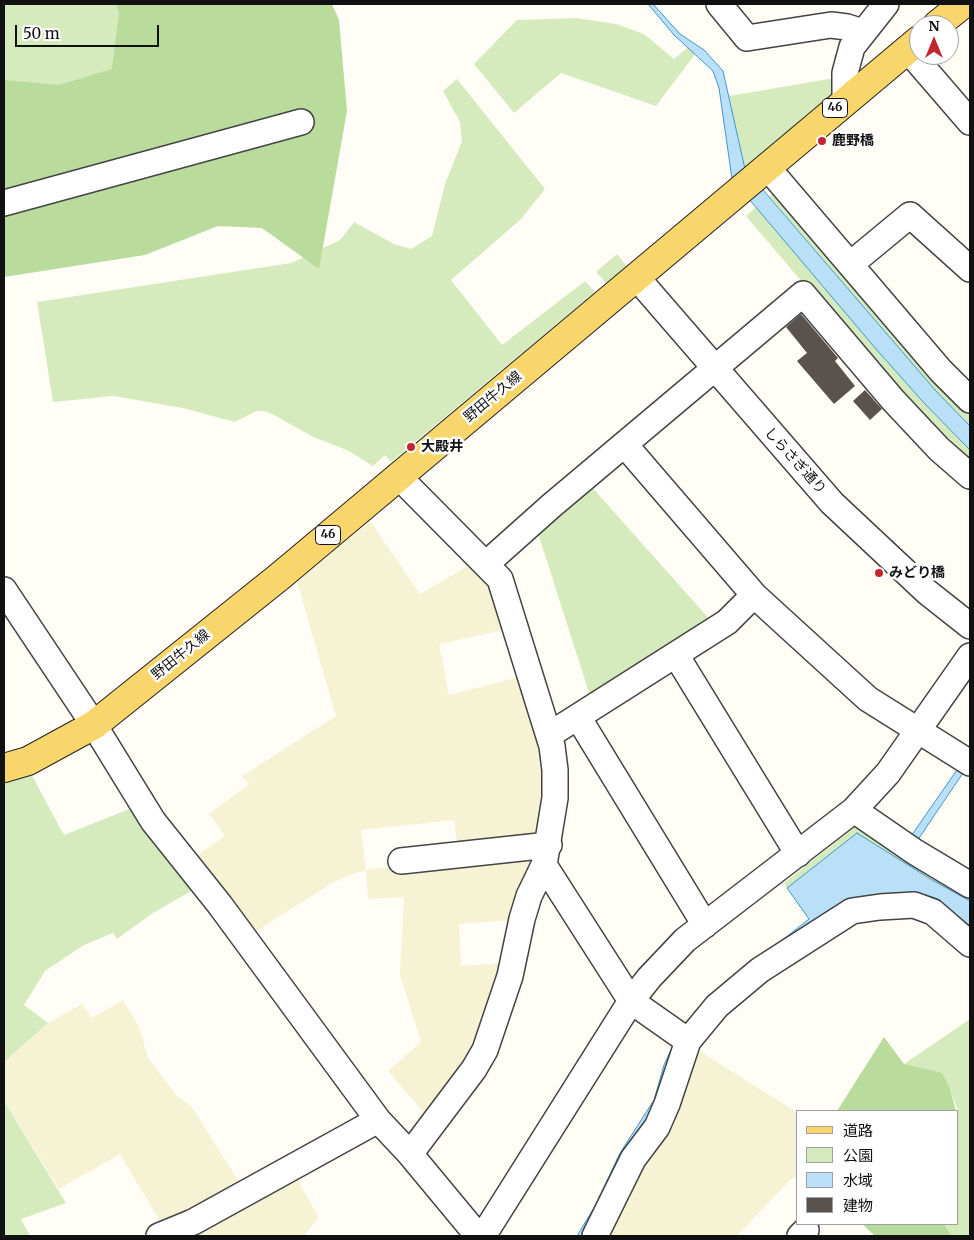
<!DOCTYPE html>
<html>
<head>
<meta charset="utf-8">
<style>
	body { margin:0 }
	#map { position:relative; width:974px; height:1240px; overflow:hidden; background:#fffdf5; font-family:Merriweather,"Noto Sans JP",serif }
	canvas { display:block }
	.frame { position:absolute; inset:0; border:5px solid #111; pointer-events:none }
	.legend { position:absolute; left:796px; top:1110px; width:162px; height:115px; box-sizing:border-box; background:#fff; border:1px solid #a0a0a0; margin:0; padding:6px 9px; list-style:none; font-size:15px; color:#111 }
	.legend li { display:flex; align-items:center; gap:10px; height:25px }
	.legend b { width:25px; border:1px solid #a0a0a0 }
	.north { position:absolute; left:909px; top:15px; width:50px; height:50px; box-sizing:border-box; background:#fff; border:1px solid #a0a0a0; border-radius:50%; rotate:0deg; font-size:14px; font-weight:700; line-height:20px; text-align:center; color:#111 }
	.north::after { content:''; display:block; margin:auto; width:18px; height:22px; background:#c4262e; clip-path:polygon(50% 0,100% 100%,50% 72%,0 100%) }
	.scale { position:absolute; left:15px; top:25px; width:144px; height:22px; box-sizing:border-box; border:2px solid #111; border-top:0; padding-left:6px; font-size:15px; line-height:18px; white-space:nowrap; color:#111; -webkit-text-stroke:4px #fff; paint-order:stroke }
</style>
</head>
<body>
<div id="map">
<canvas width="974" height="1240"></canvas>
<div class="frame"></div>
<ul class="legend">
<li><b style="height:6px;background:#f9d66b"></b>道路</li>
<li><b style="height:14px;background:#d5ebbd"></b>公園</li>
<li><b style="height:14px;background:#b9e0f7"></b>水域</li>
<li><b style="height:14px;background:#5a524d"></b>建物</li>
</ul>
<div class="north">N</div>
<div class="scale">50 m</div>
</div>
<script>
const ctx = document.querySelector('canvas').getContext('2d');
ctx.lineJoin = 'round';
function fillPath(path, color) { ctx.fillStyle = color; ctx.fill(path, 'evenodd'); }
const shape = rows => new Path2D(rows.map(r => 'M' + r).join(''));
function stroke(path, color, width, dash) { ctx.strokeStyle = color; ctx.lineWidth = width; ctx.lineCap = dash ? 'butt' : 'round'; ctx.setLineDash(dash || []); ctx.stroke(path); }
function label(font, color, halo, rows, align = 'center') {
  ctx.font = font + ' Merriweather,"Noto Sans JP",serif'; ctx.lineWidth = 5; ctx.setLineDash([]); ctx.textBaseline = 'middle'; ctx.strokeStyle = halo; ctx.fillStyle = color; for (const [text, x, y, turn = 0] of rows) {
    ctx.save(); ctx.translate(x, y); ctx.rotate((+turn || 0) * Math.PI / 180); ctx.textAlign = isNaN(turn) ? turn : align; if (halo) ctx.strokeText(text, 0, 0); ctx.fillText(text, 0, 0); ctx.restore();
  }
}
const farmland = shape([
	[370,521,420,594,473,563,493,582,508,629,439,644,449,695,523,676,544,750,543,842,458,851,454,820,361,830,366,870,542,850,513,920,459,924,461,966,504,963,481,1040,430,1116,424,1113,388,1071,421,1042,400,975,404,897,368,899,366,870,352,874,334,882,250,935,192,859,225,836,209,814,249,784,242,776,336,716,297,582],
	[123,1000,139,1027,148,1058,177,1096,192,1107,244,1190,165,1230,120,1154,59,1189,4,1101,4,1062,48,1023,82,1004,92,1018],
	[701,1052,798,1113,798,1181,793,1177,737,1236,603,1236,693,1054],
	[294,1174,319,1217,304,1236,177,1236]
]);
const green = shape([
	[4,4,127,4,128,127,4,149],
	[577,18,616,24,644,34,674,59,688,47,696,53,656,106,561,73,514,113,474,64,517,20],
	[835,78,833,96,745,169,739,151,729,96],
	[457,79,545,189,521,219,451,280,502,345,585,281,595,292,391,462,385,455,373,466,347,450,313,437,274,415,264,411,256,411,235,422,183,408,113,396,53,402,37,302,291,263,340,240,354,222,394,244,411,249,432,236,445,184,462,141,460,122,443,91],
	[777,190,970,411,970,426,936,391,769,196],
	[756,207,876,349,925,404,970,450,970,466,814,296,746,216],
	[617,254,627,266,606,283,596,272],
	[590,485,712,622,591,699,537,530],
	[30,772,64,835,137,806,198,887,153,913,117,939,113,933,84,945,45,971,24,1005,48,1023,4,1062,4,781],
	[856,826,970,895,970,901,932,880,857,833,787,888,784,883],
	[970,1019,970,1236,952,1236,944,1224,958,1224,958,1111,950,1089,904,1064],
	[4,1101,66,1203,21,1219,30,1236,4,1236]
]);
const forest = shape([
	[116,4,332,4,339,20,347,111,319,269,262,228,218,226,145,255,4,277,4,80,59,85,112,69,119,13],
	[884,1037,904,1064,942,1073,950,1089,956,1111,837,1111],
	[862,1224,944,1224,952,1236,875,1236]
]);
const water = shape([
	[648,4,653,4,680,34,704,50,723,71,745,169,936,391,970,426,970,450,925,404,876,349,732,179,719,88,713,71,674,35,648,4],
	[959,767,965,770,915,844,909,839,959,767],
	[857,833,932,880,970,901,970,926,938,899,926,895,911,893,846,901,834,907,792,943,745,978,668,1080,585,1236,577,1236,595,1206,620,1153,654,1100,664,1065,675,1041,776,945,809,919,787,888,857,833]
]);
const building = shape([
	[801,314,838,358,835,361,855,386,834,404,797,361,807,353,786,327],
	[865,390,882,409,870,420,853,401]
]);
const minor = shape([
	[719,4,747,38,831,25,847,27,863,32],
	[907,49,970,122],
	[845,100,845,73,852,47,886,4],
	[767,167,941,371,970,400],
	[4,203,301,122],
	[852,263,910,215,970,269],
	[637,278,832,503,927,592,970,626],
	[625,445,754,595,868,699,970,763],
	[398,476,500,579,552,746,555,770,555,798,544,865,529,896,522,919,510,976,485,1050,474,1069,410,1154],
	[486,564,551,506,803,294,893,400,939,449,970,476],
	[4,590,94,725,153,821,220,905,378,1120,410,1154,478,1236],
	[676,655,798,854],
	[578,717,705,925],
	[549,735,727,622,754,595],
	[854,810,915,852,970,885],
	[401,861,549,845],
	[544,865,631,1001,688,1041],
	[159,1236,193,1222,378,1120],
	[483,1236,631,1001,649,978,685,940,854,810,888,773,970,656],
	[595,1236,633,1159,657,1127,667,1104,688,1041,717,1006,760,970,852,911,880,907,914,905,933,912,970,944],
	[800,1236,806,1230]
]);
const major = shape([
	[937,25,963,4],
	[4,768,28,761,94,725,279,577,919,40]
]);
const markers = [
	[822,141,5,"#c4262e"],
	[411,447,5,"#c4262e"],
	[879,573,5,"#c4262e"]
];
const shields = [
	[835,108,25],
	[328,535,25]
];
const shieldNames = [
	["46",835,108],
	["46",328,535]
];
const poiNames = [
	["鹿野橋",832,141],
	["大殿井",421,447],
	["みどり橋",889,573]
];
const streetNames = [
	["野田牛久線",493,397,-40],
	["しらさぎ通り",795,461,48],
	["野田牛久線",181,655,-39]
];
fillPath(farmland, '#f6f3d4');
fillPath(green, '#d5ebbd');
fillPath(forest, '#b9dc9c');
fillPath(water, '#b9e0f7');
stroke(water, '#3f96cf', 1);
fillPath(building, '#5a524d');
stroke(minor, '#444', 28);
stroke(major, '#222', 30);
stroke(minor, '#fff', 25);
stroke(major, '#f9d66b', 28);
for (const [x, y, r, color] of markers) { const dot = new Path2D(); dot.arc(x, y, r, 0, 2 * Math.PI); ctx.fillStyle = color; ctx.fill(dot); stroke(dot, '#fff', 2); }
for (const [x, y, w] of shields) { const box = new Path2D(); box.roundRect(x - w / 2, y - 9.5, w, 19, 4); ctx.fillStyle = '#fff'; ctx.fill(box); stroke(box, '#111', 1); }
label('bold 12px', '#111', null, shieldNames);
label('bold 14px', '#111', '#fff', poiNames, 'left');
label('14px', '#111', '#fff', streetNames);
</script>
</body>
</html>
